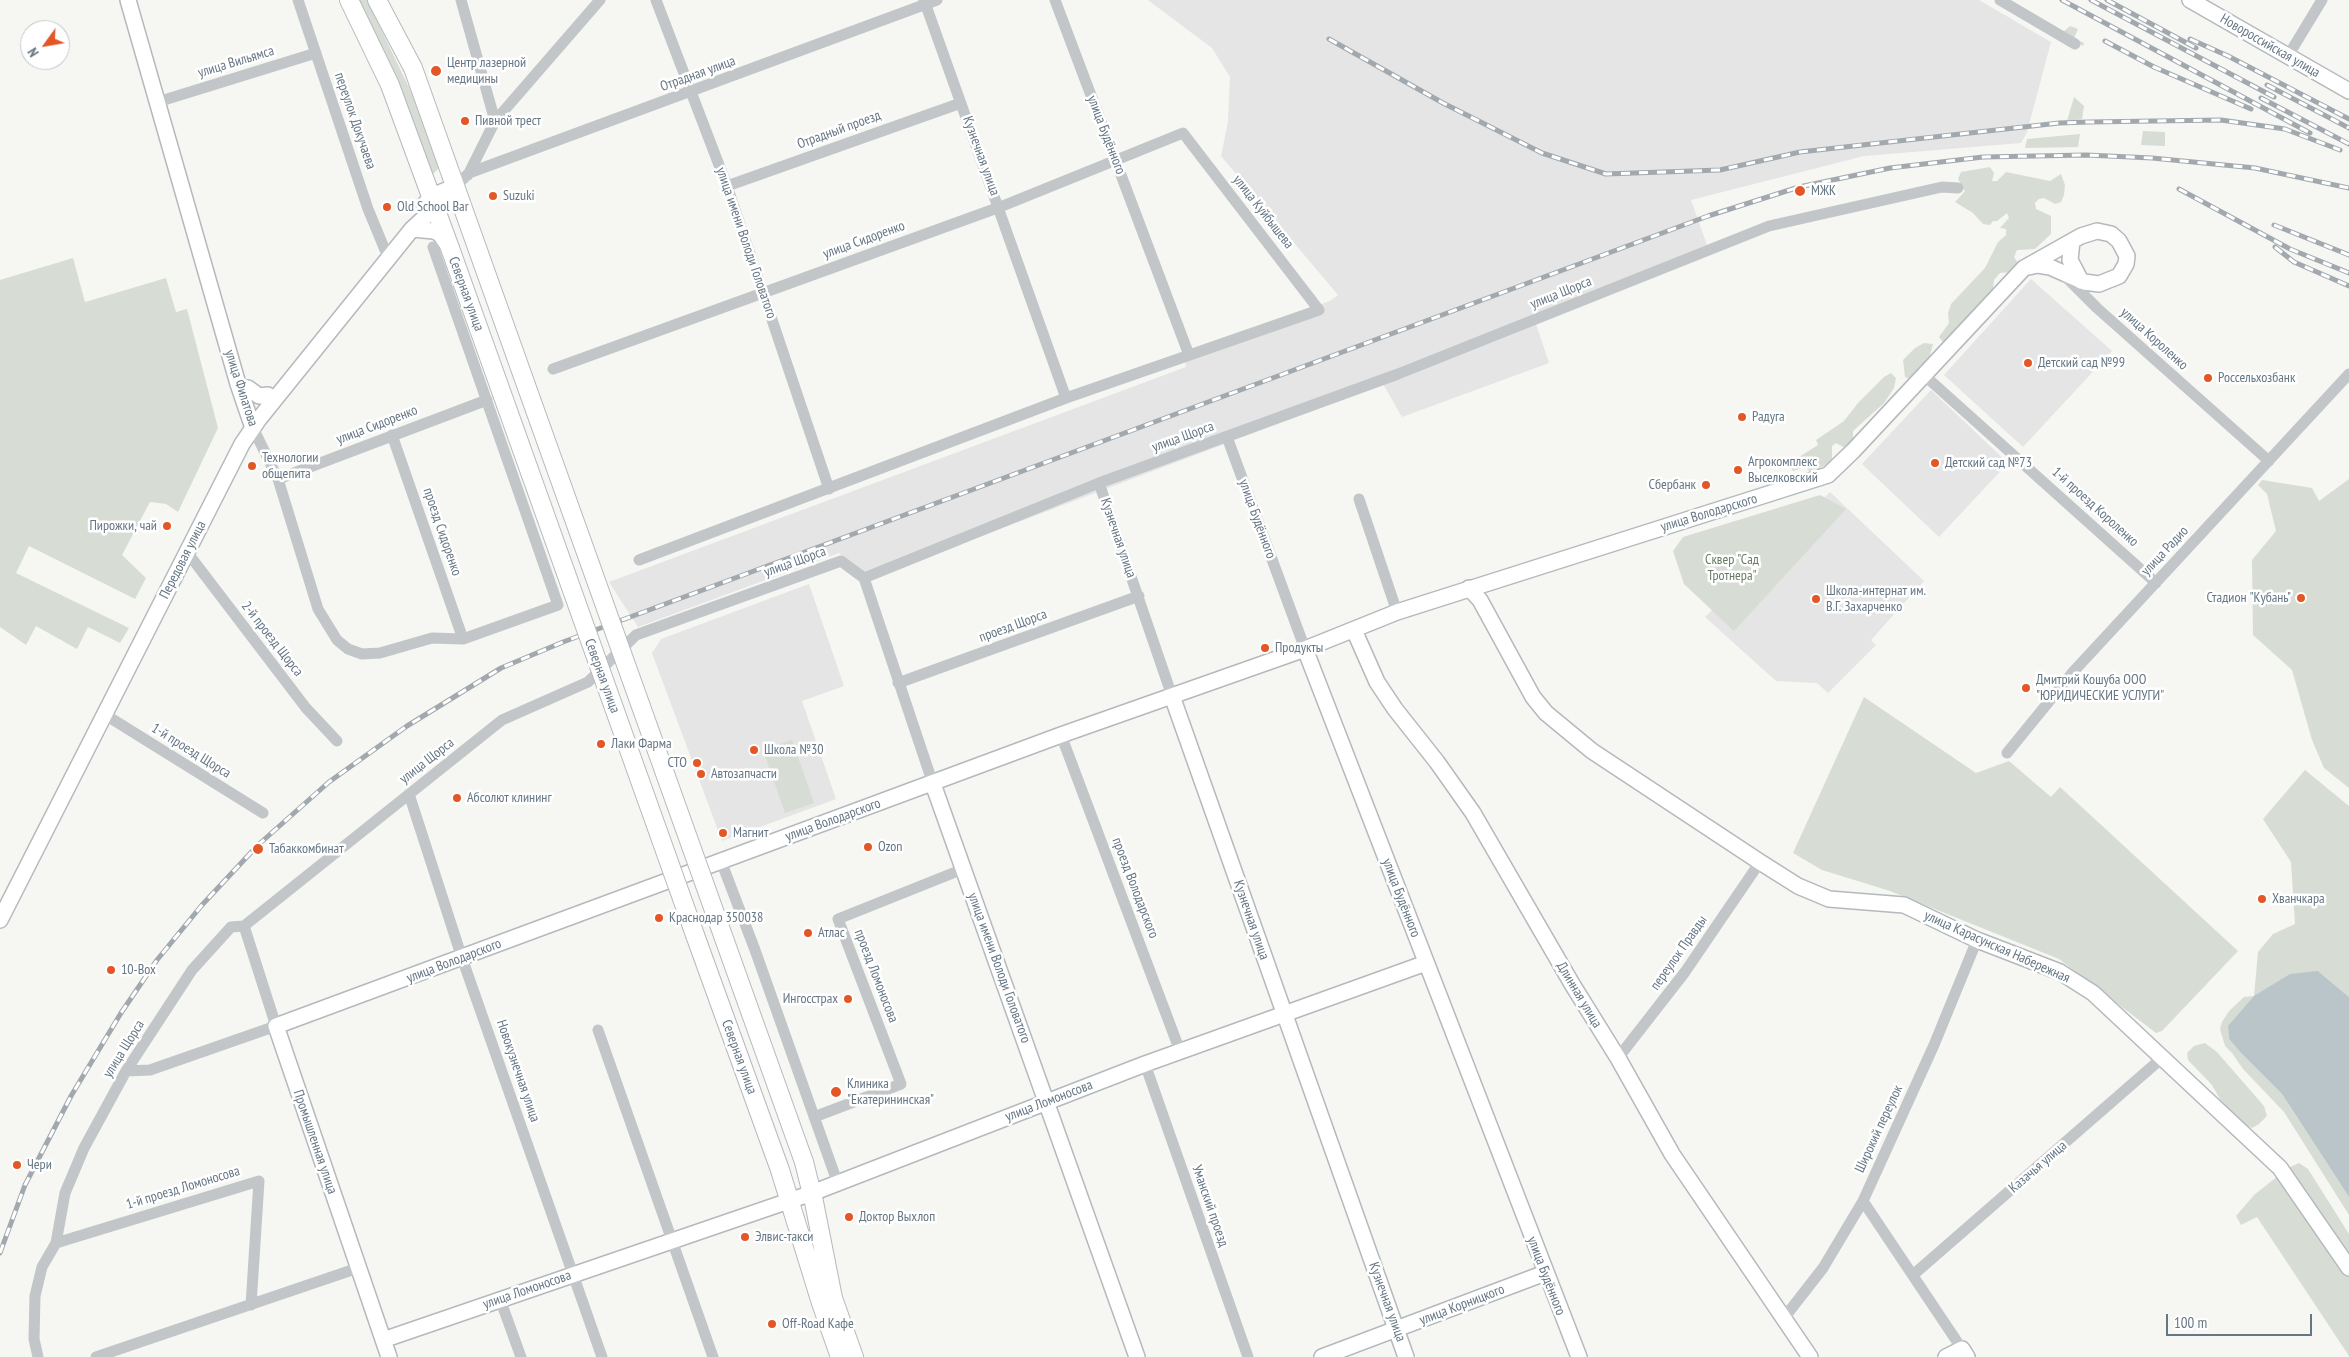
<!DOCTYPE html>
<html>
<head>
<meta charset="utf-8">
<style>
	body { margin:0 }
	#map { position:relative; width:2349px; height:1357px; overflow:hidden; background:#f6f6f3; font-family:"PT Sans Narrow",sans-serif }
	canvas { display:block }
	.north { position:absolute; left:20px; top:20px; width:50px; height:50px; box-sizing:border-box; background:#fff; border:1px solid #c1c8ce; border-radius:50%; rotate:238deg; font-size:14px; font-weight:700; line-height:20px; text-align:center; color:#657684 }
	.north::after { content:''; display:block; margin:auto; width:18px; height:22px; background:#e35726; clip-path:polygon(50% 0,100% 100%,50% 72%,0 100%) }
	.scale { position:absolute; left:2166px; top:1314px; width:146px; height:22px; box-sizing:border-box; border:2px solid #657684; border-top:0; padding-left:6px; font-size:15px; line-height:18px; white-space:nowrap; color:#657684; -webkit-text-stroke:4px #fff; paint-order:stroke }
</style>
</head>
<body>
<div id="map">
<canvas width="2349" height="1357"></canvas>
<div class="north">N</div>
<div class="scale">100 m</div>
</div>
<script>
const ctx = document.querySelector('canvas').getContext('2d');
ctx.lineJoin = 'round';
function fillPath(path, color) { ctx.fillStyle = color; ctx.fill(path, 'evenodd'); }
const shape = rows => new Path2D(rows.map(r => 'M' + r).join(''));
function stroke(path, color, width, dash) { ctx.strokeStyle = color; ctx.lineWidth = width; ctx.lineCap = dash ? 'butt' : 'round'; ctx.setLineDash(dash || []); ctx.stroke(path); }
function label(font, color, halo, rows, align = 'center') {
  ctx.font = font + ' "PT Sans Narrow",sans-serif'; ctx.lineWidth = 5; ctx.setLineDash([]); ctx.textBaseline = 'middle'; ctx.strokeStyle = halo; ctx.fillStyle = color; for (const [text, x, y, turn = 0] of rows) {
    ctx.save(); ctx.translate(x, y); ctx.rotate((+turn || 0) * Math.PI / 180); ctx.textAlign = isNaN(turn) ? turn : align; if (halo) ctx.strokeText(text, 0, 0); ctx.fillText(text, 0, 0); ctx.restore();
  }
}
const built = shape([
	[1148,0,1979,0,2051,42,2027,132,2021,143,1864,156,1691,200,1707,245,1533,315,1549,363,1402,417,1383,384,868,579,839,553,638,627,609,582,1186,367,1184,352,1330,301,1338,295,1221,156,1228,122,1230,77,1212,48],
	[2031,279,2112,351,2023,447,1944,375],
	[1931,390,2008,463,1939,537,1862,464],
	[1830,492,1924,581,1871,640,1876,645,1828,693,1817,683,1776,681,1705,617],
	[809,584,844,686,802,701,836,799,722,841,652,653,661,639]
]);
const green = shape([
	[356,0,367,0,413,96,440,167,432,175],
	[2070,26,2078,29,2074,38,2084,43,2083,46,2063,32],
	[2074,97,2084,106,2082,119,2067,121],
	[2143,131,2165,132,2165,146,2141,145],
	[2080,134,2078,147,2025,148,2027,139],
	[1990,167,1994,173,1992,181,1997,181,2006,172,2050,181,2061,174,2065,185,2064,195,2061,202,2055,204,2044,198,2039,199,2035,203,2036,209,2051,216,2051,234,2035,249,2017,250,2014,257,2018,263,2013,272,2000,273,1994,280,1992,296,1946,346,1939,337,1949,323,1948,313,1951,304,1985,268,1998,242,2006,235,2006,229,2000,228,2009,218,2007,213,1997,221,1993,221,1990,225,1983,224,1973,213,1955,202,1965,191,1958,179,1961,172],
	[73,258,85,302,166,278,176,312,187,309,218,428,178,512,166,504,150,502,122,555,146,578,135,599,29,546,16,573,129,628,120,643,88,627,77,649,36,626,26,645,0,627,0,280],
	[1924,343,1933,344,1928,363,1914,381,1905,377,1903,360,1915,348],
	[1891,373,1896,378,1894,388,1884,403,1853,431,1853,444,1847,449,1836,443,1832,446,1832,461,1812,473,1805,467,1793,471,1788,464,1818,445,1816,440,1844,421,1858,403,1884,377],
	[2349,479,2349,788,2324,768,2312,740,2292,670,2253,635,2252,560,2276,531,2267,494,2258,485,2262,480,2312,488,2319,501],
	[1820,495,1846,509,1734,631,1684,584,1673,551,1683,537],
	[1864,697,1976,773,2009,761,2051,797,2060,787,2238,951,2162,1031,2156,1033,2059,959,1890,891,1822,870,1793,853],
	[792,740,814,803,785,813,763,750],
	[2305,770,2349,806,2349,997,2318,971,2228,1026,2229,1039,2241,1053,2282,1094,2349,1197,2349,1215,2284,1112,2243,1069,2232,1053,2225,1046,2220,1029,2222,1022,2229,1011,2244,997,2254,996,2258,952,2273,934,2295,924,2291,862,2263,819],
	[2205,1043,2217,1052,2264,1106,2267,1116,2259,1124,2252,1128,2242,1123,2221,1101,2212,1085,2188,1060,2187,1053,2194,1046],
	[2299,1163,2308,1169,2349,1234,2349,1356,2257,1217,2241,1225,2236,1216,2254,1195,2288,1168]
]);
const water = shape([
	[2318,971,2349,997,2349,1197,2282,1094,2241,1053,2229,1039,2228,1026,2254,996,2290,974]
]);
const street = shape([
	[298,0,368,209,385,250],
	[461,0,495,121],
	[656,0,727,186,829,489],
	[924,0,1066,398],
	[1055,0,1189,355],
	[2000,0,2075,44],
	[2288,56,2322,0],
	[164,100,316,53],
	[468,175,495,121,600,0],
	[456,186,469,173,937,0],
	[727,186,961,103],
	[2066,277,2097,308,2269,461],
	[553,369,1000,207,1183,133,1319,310,1066,398,639,560],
	[1924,375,2156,583],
	[253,428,278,479,318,609,337,640,348,649,362,654,380,653,432,638,463,639,558,605,433,247],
	[392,435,463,639],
	[1227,437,1305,649],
	[278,479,487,400],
	[1099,483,1172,696],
	[1359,499,1397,612],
	[187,552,306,708,337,741],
	[864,578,1099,483,1398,374,1769,226,1942,187,1958,188],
	[864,578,933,784],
	[898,683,1139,596],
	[104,714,263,813],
	[1061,735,1180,1051],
	[2007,753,2073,672,2349,374],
	[409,794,462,958,602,1357],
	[721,861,755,950,838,1184],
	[598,1030,713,1357],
	[1618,1058,1685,972,1760,862],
	[1145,1064,1248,1357],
	[126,1071,150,1070,276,1026,244,926],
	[814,1117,901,1084,838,919,963,869],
	[1863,1201,1962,1349],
	[56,1243,259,1181,251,1305],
	[1913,1275,2162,1058],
	[500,1299,521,1357],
	[1784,1318,1823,1268,1863,1201,1934,1045,1977,940],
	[38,1357,34,1339,35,1296,42,1267,56,1243,65,1193,84,1148,126,1071,192,970,231,927,244,926,502,720,588,682,636,635,841,561,864,578],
	[96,1357,358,1268]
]);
const secondary = shape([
	[128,0,238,384,253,428],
	[2190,0,2349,91],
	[424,205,432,196,456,186],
	[412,229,434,231,440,234,448,246],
	[2072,241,2070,260,2081,281],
	[248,388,259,396,268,395],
	[1469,588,1480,600,1533,697,1546,713,1592,751,1760,862,1798,886,1829,899,1904,905,1977,940,2060,972,2093,993,2280,1168,2349,1268],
	[1354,630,1377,682,1395,709,1437,762,1473,813,1572,984,1618,1058,1672,1154,1810,1357],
	[1305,649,1579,1357],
	[1172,696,1406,1357],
	[933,784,1137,1357],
	[0,920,242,444,259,419,412,229,436,207,459,197],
	[383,1340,812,1193,1145,1064,1426,963],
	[389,1357,276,1026,1061,735,1305,649,1397,612,1828,475,1853,451,2024,268,2081,236,2097,231,2111,234,2119,241,2127,256,2126,264,2119,276,2099,284,2084,282,2050,267,2038,265,2024,268],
	[1322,1357,1545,1273],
	[1946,1357,1962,1349,1967,1357]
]);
const primary = shape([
	[349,0,390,85,450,248],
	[377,0,413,68,526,385],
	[695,935,780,1170,821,1303,840,1357],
	[804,1162,814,1202,833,1298,854,1357]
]);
const rail = shape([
	[2062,0,2310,133],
	[2091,0,2274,97],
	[2107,0,2196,48],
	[1329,39,1443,103,1542,153,1606,174,1720,170,1800,152,2059,123,2089,122,2221,120,2285,129,2340,150],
	[2190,39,2228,56,2349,119],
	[2105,41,2154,67,2251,109],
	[2267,85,2349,128],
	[2261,98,2349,144],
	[2179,189,2290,249,2349,273],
	[2274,225,2349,255],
	[2275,247,2294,262,2349,286],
	[0,1253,25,1185,71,1096,121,1013,157,960,202,905,258,845,329,782,407,726,501,668,563,642,1708,216,1799,187,1890,168,1983,157,2086,155,2152,158,2255,168,2349,188]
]);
const primaryBridge = shape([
	[450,248,695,935],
	[526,385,804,1162]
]);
const markers = [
	[436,71,6,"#e35726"],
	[465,121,5,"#e35726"],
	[1800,191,6,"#e35726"],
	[493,196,5,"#e35726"],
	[387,207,5,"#e35726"],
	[2028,363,5,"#e35726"],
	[2208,378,5,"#e35726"],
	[1742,417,5,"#e35726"],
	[1935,463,5,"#e35726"],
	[252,466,5,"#e35726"],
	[1738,470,5,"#e35726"],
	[1706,485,5,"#e35726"],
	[167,526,5,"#e35726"],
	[2301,598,5,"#e35726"],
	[1816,599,5,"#e35726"],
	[1265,648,5,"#e35726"],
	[2026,688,5,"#e35726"],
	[601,744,5,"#e35726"],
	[754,750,5,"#e35726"],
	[697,763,5,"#e35726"],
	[701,774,5,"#e35726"],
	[457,798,5,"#e35726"],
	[723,833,5,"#e35726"],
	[868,847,5,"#e35726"],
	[258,849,6,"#e35726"],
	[2262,899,5,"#e35726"],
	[659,918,5,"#e35726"],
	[808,933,5,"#e35726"],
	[111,970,5,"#e35726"],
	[848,999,5,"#e35726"],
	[836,1092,6,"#e35726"],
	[17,1165,5,"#e35726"],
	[849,1217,5,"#e35726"],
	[745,1237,5,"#e35726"],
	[772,1324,5,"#e35726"]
];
const streetNames = [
	["Новороссийская улица",2270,46,30],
	["улица Вильямса",236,62,-17],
	["Отрадная улица",698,74,-20],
	["переулок Докучаева",355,121,71],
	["Отрадный проезд",839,130,-20],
	["улица Будённого",1106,135,69],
	["Кузнечная улица",981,156,70],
	["улица Куйбышева",1263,212,52],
	["улица Сидоренко",864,240,-20],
	["улица имени Володи Головатого",746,243,71],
	["улица Щорса",1561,293,-22],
	["Северная улица",466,294,70],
	["улица Короленко",2154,339,42],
	["улица Филатова",241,388,72],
	["улица Сидоренко",377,425,-21],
	["улица Щорса",1183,437,-20],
	["1-й проезд Короленко",2095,507,42],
	["улица Володарского",1709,513,-17],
	["улица Будённого",1257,519,70],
	["проезд Сидоренко",442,532,71],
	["Кузнечная улица",1118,538,71],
	["улица Радио",2165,551,-47],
	["Передовая улица",183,560,-63],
	["улица Щорса",795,562,-20],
	["проезд Щорса",1013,626,-20],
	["2-й проезд Щорса",272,639,52],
	["Северная улица",602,676,70],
	["1-й проезд Щорса",191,751,32],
	["улица Щорса",427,761,-38],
	["улица Володарского",833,820,-20],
	["проезд Володарского",1135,888,69],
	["улица Будённого",1401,898,69],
	["Кузнечная улица",1251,920,71],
	["улица Карасунская Набережная",1997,947,24],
	["переулок Правды",1679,953,-55],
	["улица Володарского",454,961,-21],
	["улица имени Володи Головатого",999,968,70],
	["проезд Ломоносова",876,976,69],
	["Длинная улица",1579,995,59],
	["улица Щорса",124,1049,-58],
	["Северная улица",739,1057,70],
	["Новокузнечная улица",518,1071,71],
	["улица Ломоносова",1049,1101,-21],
	["Широкий переулок",1879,1129,-65],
	["Промышленная улица",315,1142,71],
	["Казачья улица",2038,1167,-41],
	["1-й проезд Ломоносова",183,1188,-17],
	["Уманский проезд",1210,1206,71],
	["улица Будённого",1546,1276,69],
	["улица Ломоносова",527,1290,-19],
	["Кузнечная улица",1387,1302,70],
	["улица Корницкого",1462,1305,-21]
];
const poiNames = [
	["Центр лазерной",447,63],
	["медицины",447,79],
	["Пивной трест",475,121],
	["МЖК",1811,191],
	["Suzuki",503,196],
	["Old School Bar",397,207],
	["Детский сад №99",2038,363],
	["Россельхозбанк",2218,378],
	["Радуга",1752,417],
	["Технологии",262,458],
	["общепита",262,474],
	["Агрокомплекс",1748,462],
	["Выселковский",1748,478],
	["Детский сад №73",1945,463],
	["Сбербанк",1696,485,"right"],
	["Пирожки, чай",157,526,"right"],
	["Школа-интернат им.",1826,591],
	["В.Г. Захарченко",1826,607],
	["Стадион \"Кубань\"",2291,598,"right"],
	["Продукты",1275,648],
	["Дмитрий Кошуба ООО",2036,680],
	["\"ЮРИДИЧЕСКИЕ УСЛУГИ\"",2036,696],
	["Лаки Фарма",611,744],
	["Школа №30",764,750],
	["СТО",687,763,"right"],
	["Автозапчасти",711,774],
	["Абсолют клининг",467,798],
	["Магнит",733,833],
	["Ozon",878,847],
	["Табаккомбинат",269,849],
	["Хванчкара",2272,899],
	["Краснодар 350038",669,918],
	["Атлас",818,933],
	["10-Box",121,970],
	["Ингосстрах",838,999,"right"],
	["Клиника",847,1084],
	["\"Екатерининская\"",847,1100],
	["Чери",27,1165],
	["Доктор Выхлоп",859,1217],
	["Элвис-такси",755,1237],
	["Off-Road Кафе",782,1324]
];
const parkNames = [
	["Сквер \"Сад",1732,560],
	["Тротнера\"",1732,576]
];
fillPath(built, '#e4e5e4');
fillPath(green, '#d7ddd4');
fillPath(water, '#b9c5c9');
stroke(secondary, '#b4b9be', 18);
stroke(primary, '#b5b9bd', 20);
stroke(street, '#c2c6c9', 11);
stroke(secondary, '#fff', 15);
stroke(primary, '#fff', 18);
stroke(rail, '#a2a9ae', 5);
stroke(rail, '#fff', 3, [9]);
stroke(primaryBridge, '#b5b9bd', 20, []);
stroke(primaryBridge, '#fff', 18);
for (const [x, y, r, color] of markers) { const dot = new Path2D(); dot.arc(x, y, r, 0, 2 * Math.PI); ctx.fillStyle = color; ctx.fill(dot); stroke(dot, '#fff', 2); }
label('14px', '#657684', '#fff', streetNames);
label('14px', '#657684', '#fff', poiNames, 'left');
label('14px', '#687b64', '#fff', parkNames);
</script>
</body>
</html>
